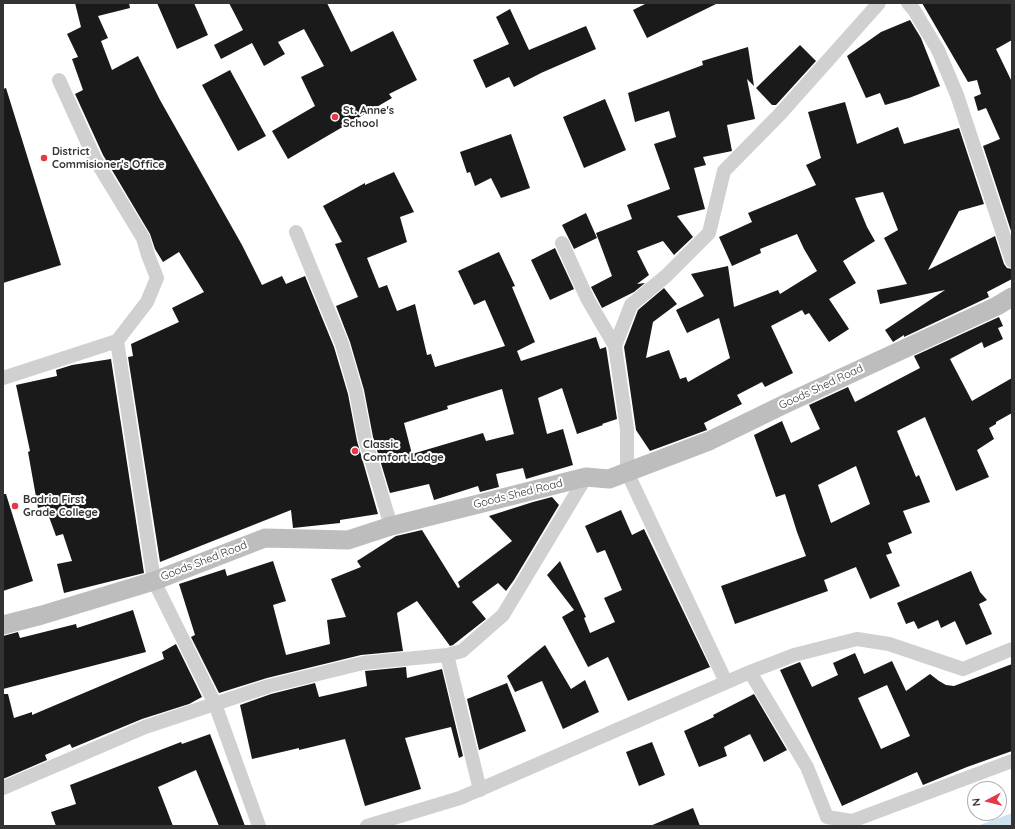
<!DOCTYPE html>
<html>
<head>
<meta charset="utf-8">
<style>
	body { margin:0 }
	#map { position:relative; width:1015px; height:829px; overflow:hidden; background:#fff; font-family:Quicksand,sans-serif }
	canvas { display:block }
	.frame { position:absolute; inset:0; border:4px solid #333; pointer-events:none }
	.north { position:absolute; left:967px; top:781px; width:40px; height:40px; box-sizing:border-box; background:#fff; border:1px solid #adadad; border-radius:50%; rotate:263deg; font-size:11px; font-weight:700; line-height:16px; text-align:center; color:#333 }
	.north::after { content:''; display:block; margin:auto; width:14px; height:18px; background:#e63946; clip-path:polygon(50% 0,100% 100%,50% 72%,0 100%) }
</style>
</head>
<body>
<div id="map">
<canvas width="1015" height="829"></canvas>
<div class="frame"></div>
<div class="north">N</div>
</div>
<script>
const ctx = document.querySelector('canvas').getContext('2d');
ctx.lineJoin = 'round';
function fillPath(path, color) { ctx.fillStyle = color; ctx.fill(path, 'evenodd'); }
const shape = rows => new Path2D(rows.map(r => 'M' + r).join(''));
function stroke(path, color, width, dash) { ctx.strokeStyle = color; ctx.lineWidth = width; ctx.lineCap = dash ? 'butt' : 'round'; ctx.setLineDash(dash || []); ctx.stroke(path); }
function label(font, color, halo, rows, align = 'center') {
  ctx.font = font + ' Quicksand,sans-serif'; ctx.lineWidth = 4; ctx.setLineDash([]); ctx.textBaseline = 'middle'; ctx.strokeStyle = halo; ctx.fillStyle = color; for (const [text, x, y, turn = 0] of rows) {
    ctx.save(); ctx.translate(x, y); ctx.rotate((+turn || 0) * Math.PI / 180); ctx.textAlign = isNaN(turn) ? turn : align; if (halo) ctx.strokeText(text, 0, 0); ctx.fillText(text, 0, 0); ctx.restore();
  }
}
const water = shape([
	[1012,813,1012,826,977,826]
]);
const building = shape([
	[75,3,129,3,130,8,98,16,108,38,101,41,112,70,138,56,160,100,242,245,262,285,282,276,286,284,305,276,334,347,348,394,357,441,378,514,340,520,340,523,293,528,291,510,160,562,128,357,133,356,131,344,179,322,172,308,204,292,179,252,163,262,155,249,150,234,103,155,75,94,83,90,72,59,78,57,67,34,81,27],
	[157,3,194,3,208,35,177,49],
	[229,3,327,3,351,52,393,31,417,80,389,94,392,98,288,159,272,131,315,106,301,77,324,66,304,29,278,42,285,54,264,66,252,43,221,59,214,45,243,30],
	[647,3,718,3,647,38,633,10],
	[922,3,1012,3,1012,40,996,49,1012,82,1012,234,983,146,1000,139,986,108,978,111,974,97,981,94,977,80,968,82],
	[510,9,529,50,586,26,596,49,541,73,514,87,509,77,486,88,473,60,509,44,496,17],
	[910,20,921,38,940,86,909,98,885,105,880,93,866,98,847,56,881,32],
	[800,45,816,61,776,105,772,105,756,88],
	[748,47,754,86,747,79,755,119,727,125,732,151,703,157,706,165,694,168,705,209,677,216,693,237,674,255,663,241,637,251,649,275,637,284,645,283,634,292,602,308,591,287,612,276,596,233,632,219,627,205,670,189,654,144,676,137,669,111,635,122,628,93,703,65,702,61],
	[230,70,266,136,238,151,202,85],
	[6,88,61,265,3,283,3,89],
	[605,99,626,150,584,168,563,117],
	[845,102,857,144,898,127,904,144,959,128,984,204,959,211,928,270,995,236,1004,264,1007,268,1012,269,1012,279,987,292,989,297,904,337,904,335,893,342,885,330,945,290,880,304,877,290,907,284,884,238,898,230,883,192,855,198,867,227,875,241,843,261,856,283,829,299,849,329,829,342,809,313,805,315,802,310,771,326,793,373,765,387,762,382,737,395,742,404,704,423,707,430,650,451,636,430,624,347,638,310,664,288,677,304,653,322,646,358,669,350,680,379,686,377,688,382,730,358,719,318,687,333,676,310,704,296,691,274,728,266,734,307,778,290,780,294,817,271,804,249,797,234,760,249,761,253,732,266,719,237,752,222,748,213,816,185,806,165,821,158,808,112],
	[511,134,530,188,501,198,491,178,475,186,470,172,467,173,460,152],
	[394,172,414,212,400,217,407,242,367,258,379,288,387,285,397,311,415,304,427,355,431,354,435,367,505,346,485,300,474,305,458,271,499,252,515,286,512,287,535,342,517,351,521,361,596,337,600,349,606,347,617,419,602,424,603,425,577,434,562,388,538,398,547,434,563,429,573,465,526,479,523,468,496,474,499,487,480,492,478,486,434,500,429,484,390,493,373,437,364,390,350,342,336,306,358,297,335,244,342,242,323,206,365,183,365,185],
	[502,389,514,434,486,441,483,433,412,454,404,423,448,409,447,406],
	[586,213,597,238,574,249,562,225],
	[555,248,574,289,550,300,531,260],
	[999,317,1003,326,998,328,1003,339,984,348,982,342,950,359,972,401,1012,378,1012,413,996,422,996,424,989,428,994,439,977,450,989,477,956,491,925,417,897,431,916,477,919,475,930,502,903,511,912,533,888,543,892,553,886,555,900,586,870,599,856,567,824,580,828,591,735,624,721,586,806,556,797,532,785,494,776,497,754,435,782,421,791,443,820,429,809,405,848,387,855,402,920,368,914,356],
	[856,466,870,504,831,523,818,485],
	[111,359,144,573,64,593,57,564,72,561,63,534,56,536,45,506,38,508,28,452,30,451,16,385,57,376,56,370,72,365],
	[3,494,6,494,33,581,3,591],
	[552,497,559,505,514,580,506,591,498,583,472,602,486,619,453,645,450,646,417,601,397,613,403,651,361,655,267,678,219,693,191,637,195,635,179,584,225,569,227,576,273,561,286,601,273,605,286,655,330,644,327,620,346,617,331,579,361,567,357,561,396,536,422,530,458,588,460,587,458,582,512,541,489,516,533,502],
	[621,510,632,535,644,529,710,667,628,701,608,657,588,667,562,617,574,610,547,575,560,561,586,617,584,618,590,633,615,622,604,598,622,590,605,550,597,553,585,526],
	[971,571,980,592,987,600,979,604,992,634,966,645,955,621,941,628,938,620,918,629,914,621,906,624,897,603],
	[133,610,146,652,3,689,3,636,18,632,20,638,76,624,77,628],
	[176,644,202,697,189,704,142,719,72,748,70,744,45,755,47,760,3,779,3,694,8,694,14,718,32,712,32,715,164,659,162,652],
	[545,645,571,689,585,680,599,712,563,729,542,681,515,692,507,676],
	[855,653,864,674,892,661,906,691,930,674,939,681,946,685,954,686,1012,664,1012,751,967,767,923,785,917,772,842,806,780,670,800,662,812,687,838,675,833,663],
	[887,685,910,736,881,749,858,698],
	[406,667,407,678,442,669,463,756,459,758,451,727,405,738,421,789,365,806,345,739,299,750,299,748,252,759,240,705,271,694,315,683,319,697,367,686,365,671],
	[507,683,526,731,479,750,467,699],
	[754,694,787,750,764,762,750,734,724,747,727,756,699,767,684,731,714,717,713,715],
	[210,734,245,826,219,826,196,770,158,787,173,826,56,826,51,812,76,804,70,785,181,742,182,744],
	[652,742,665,775,639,786,626,752],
	[693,808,700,826,650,826]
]);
const street = shape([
	[908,3,914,10,938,50,957,95,1012,261],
	[59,80,95,159,143,238,148,255,157,278,147,302,117,341,154,581,215,704,259,826],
	[296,232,342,344,356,392,365,439,391,526],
	[562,243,588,300,615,346],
	[3,378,117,341],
	[447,655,480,790],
	[750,672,807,767,827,817,852,821,1012,761],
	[726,682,627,472,627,429,615,346,631,305,666,276,709,233,724,171,780,114,879,3],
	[3,788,145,727,269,686,363,663,447,655,462,651,503,615,586,477],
	[367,826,460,798,750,672,794,655,857,639,889,644,963,669,1012,649]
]);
const secondary = shape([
	[3,625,42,615,154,581,265,538,348,540,391,526,586,477,609,479,709,441,785,404,997,306,1012,297]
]);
const markers = [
	[335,117,4,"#e63946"],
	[44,158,4,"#e63946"],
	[355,451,4,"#e63946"],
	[15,506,4,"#e63946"]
];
const poiNames = [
	["St. Anne's",343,111],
	["School",343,124],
	["District",52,152],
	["Commisioner's Office",52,165],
	["Classic",363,445],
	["Comfort Lodge",363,458],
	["Badria First",23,500],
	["Grade College",23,513]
];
const streetNames = [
	["Goods Shed Road",821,387,-25],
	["Goods Shed Road",518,494,-14],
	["Goods Shed Road",204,561,-21]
];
fillPath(water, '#cfe2ee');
fillPath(building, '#1a1a1a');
stroke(street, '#d0d0d0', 14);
stroke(secondary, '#bdbdbd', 19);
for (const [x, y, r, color] of markers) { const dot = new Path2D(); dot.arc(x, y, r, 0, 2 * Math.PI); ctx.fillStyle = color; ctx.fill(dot); stroke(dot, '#fff', 1.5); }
label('bold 11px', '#333', '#fff', poiNames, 'left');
label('11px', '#333', '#fff', streetNames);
</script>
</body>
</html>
